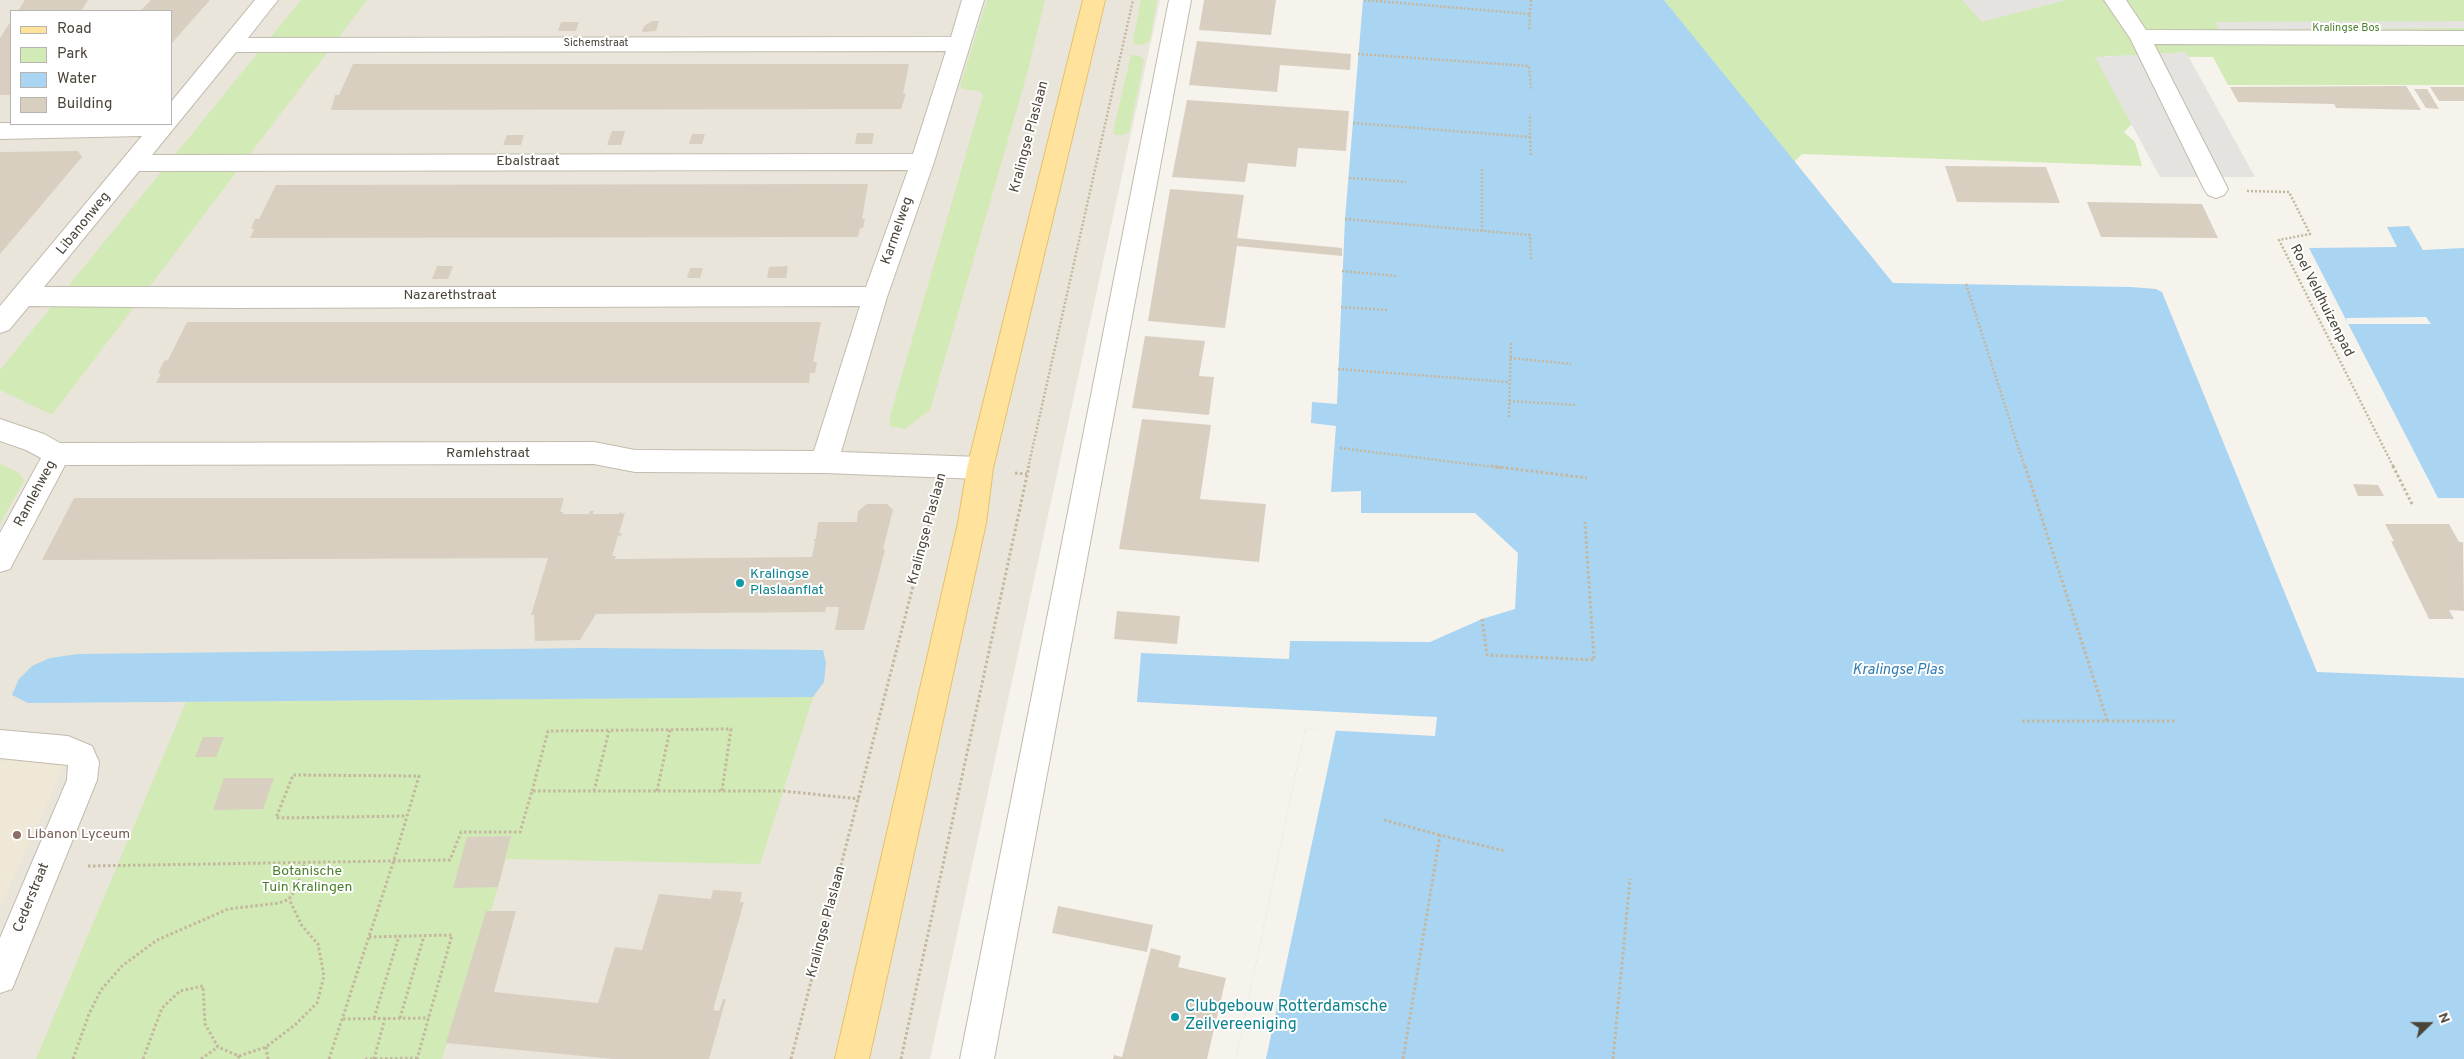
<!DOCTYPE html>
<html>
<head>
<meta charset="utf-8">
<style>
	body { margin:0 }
	#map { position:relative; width:2464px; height:1059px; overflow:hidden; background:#f6f3ec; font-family:Overpass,sans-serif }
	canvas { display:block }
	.legend { position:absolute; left:10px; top:10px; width:162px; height:115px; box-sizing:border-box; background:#fff; border:1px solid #b7b4b0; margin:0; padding:6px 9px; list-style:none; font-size:15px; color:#4b4439 }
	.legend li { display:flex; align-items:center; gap:10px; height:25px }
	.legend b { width:25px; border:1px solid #b7b4b0 }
	.north { position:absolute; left:2404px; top:999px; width:50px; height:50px; -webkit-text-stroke:4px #fff; paint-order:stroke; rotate:68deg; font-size:14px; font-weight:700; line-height:20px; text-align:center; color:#4b4439 }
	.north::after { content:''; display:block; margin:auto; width:18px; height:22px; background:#4b4439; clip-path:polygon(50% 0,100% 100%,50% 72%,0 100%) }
</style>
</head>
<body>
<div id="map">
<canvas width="2464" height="1059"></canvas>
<ul class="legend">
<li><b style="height:6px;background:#ffe39c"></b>Road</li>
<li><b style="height:14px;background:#d2eab5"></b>Park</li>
<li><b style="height:14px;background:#a9d4f2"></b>Water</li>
<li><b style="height:14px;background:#d8cfc1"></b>Building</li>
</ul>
<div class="north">N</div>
</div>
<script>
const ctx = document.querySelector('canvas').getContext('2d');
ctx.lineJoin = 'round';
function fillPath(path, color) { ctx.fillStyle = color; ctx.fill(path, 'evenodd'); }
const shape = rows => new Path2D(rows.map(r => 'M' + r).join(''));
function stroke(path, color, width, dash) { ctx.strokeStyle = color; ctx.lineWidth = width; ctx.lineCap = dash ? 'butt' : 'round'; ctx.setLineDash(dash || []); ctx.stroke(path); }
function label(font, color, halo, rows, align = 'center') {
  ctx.font = font + ' Overpass,sans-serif'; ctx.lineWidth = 4; ctx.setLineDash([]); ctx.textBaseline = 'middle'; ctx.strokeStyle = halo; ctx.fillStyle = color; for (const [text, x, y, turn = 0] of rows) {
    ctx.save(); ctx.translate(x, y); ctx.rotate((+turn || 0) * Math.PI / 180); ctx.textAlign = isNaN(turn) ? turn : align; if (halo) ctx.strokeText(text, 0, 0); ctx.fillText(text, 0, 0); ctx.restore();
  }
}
const residential = shape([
	[0,0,1160,0,930,1059,0,1059],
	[11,11,171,11,171,124,11,124]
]);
const education = shape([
	[0,761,66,761,0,908]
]);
const green = shape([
	[301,0,367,0,52,415,0,390,0,370],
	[987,0,1045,0,1027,74,930,410,905,429,890,426,890,416,983,95,980,91,962,89,960,86],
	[1141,0,1157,0,1150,40,1144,44,1135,45,1133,40],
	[1664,0,2464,0,2464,85,2228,85,2213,57,2104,56,2132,124,2124,132,2135,142,2142,166,1802,154,1794,162],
	[1131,55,1140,56,1144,60,1129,132,1124,135,1116,135,1113,132],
	[0,464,18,472,24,481,0,524],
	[813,697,760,864,506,859,491,911,486,911,442,1059,36,1059,186,702]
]);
const parking = shape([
	[1962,0,2066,0,1982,22],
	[2464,21,2464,28,2219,30,2216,22],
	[2186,52,2255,177,2160,177,2095,57]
]);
const water = shape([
	[1363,0,1664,0,1893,283,2131,287,2156,289,2162,292,2317,672,2464,678,2464,1059,1236,1059,1305,729,1435,736,1437,717,1137,702,1141,653,1289,659,1290,641,1430,642,1482,619,1515,609,1518,553,1475,513,1361,513,1361,491,1331,492,1336,426,1311,423,1312,402,1337,404,1345,219],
	[2409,226,2423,250,2464,248,2464,498,2438,498,2309,248,2397,247,2387,227],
	[589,648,823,650,826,663,824,682,813,697,28,703,12,695,19,679,32,666,50,658,78,654]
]);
const pier = shape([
	[2426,317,2431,324,2348,324,2346,318],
	[1305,729,1336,730,1266,1059,1236,1059]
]);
const building = shape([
	[25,0,88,0,81,11,18,11],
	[151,0,210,0,171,44,171,11,140,11],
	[1204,0,1276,0,1271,35,1199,30],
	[11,21,11,95,0,95,0,38],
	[652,21,659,21,656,31,642,32,644,26],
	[561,22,579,22,576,31,558,31],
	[1197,41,1351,54,1350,70,1280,65,1277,92,1189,85],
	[353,64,909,64,903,94,906,94,901,109,331,110,335,95,339,95],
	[2406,86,2421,110,2336,108,2334,104,2238,102,2230,87],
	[2430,87,2464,87,2464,101,2439,101],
	[2414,89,2427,89,2439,109,2426,108],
	[1187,100,1349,111,1346,151,1298,148,1296,167,1248,163,1245,182,1172,177],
	[612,131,625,131,621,145,607,145],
	[857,133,874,133,872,144,855,144],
	[692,134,705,134,702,144,689,144],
	[507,135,524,135,521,145,503,145],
	[78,151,82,157,0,254,0,152],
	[1945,166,2046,167,2060,203,1957,202],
	[868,184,862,219,865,219,863,228,860,228,858,237,250,238,254,229,251,229,255,219,259,219,276,185],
	[1170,189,1244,195,1237,238,1342,248,1342,256,1237,246,1225,328,1148,321],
	[2087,202,2202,204,2218,238,2101,237],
	[437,266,453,266,448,279,432,279],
	[788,266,786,278,767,278,769,267],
	[690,268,703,268,700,278,687,278],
	[187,322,821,322,813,362,817,362,815,373,810,373,809,383,156,383,161,374,158,373,164,361,168,360],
	[1145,336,1205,341,1199,376,1214,377,1209,415,1132,408],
	[1142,419,1211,425,1200,499,1266,504,1259,562,1119,549],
	[2353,484,2378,485,2384,496,2358,496],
	[74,498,564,498,560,512,563,512,563,514,589,514,590,511,594,511,593,514,618,514,622,511,621,514,625,513,619,533,622,533,621,536,618,536,612,556,616,556,615,559,812,557,815,541,813,541,816,538,818,522,857,522,858,511,867,504,887,504,893,510,883,549,885,550,864,630,835,630,839,607,826,607,825,612,596,614,580,640,535,641,534,615,531,615,548,558,42,560],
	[2385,524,2449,524,2459,542,2463,542,2464,611,2449,610,2454,619,2429,619,2391,541,2394,541],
	[1117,611,1180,616,1177,644,1114,639],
	[203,737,224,737,216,757,195,757],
	[224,778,274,778,263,809,213,810],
	[511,836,498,887,453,888,467,837],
	[713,890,742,892,740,902,744,902,713,1010,719,1011,723,999,726,999,709,1059,614,1059,446,1043,486,911,516,911,494,992,598,1003,615,947,642,950,659,894,711,899],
	[1058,906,1153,925,1147,952,1052,933],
	[1151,948,1181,956,1178,967,1226,978,1207,1059,1113,1059,1114,1055,1122,1057]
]);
const pathFar1 = shape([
	[1364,0,1530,14,1529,31],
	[1530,14,1531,0],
	[1358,54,1529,66,1531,89],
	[1353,123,1530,137,1530,114],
	[1530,137,1531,157],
	[1482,169,1482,231],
	[1349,178,1406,182],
	[2247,191,2289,192,2310,234,2279,240,2394,468],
	[1345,219,1530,235,1531,261],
	[1342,271,1397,276],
	[1966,284,2025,468],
	[1341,307,1387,310],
	[1510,358,1571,364],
	[1338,369,1509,382],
	[1509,401,1577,405],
	[1509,417,1511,343],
	[1340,448,1502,468],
	[1028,468,1133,0]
]);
const path = shape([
	[1491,466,1587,478],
	[2025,466,2108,723],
	[2393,466,2413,506],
	[1015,473,1027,474],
	[1482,619,1487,655,1594,660,1585,522],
	[2022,721,2176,721],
	[532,791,548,731,731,729,722,791],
	[594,791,609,731],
	[657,791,670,730],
	[1384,820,1440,835],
	[88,866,450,860,461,832,520,832,532,791,784,791,859,799],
	[369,937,452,935,417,1059],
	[374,1018,399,936],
	[400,1018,424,936],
	[343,1019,429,1018],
	[266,1047,268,1059],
	[239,1056,266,1047,296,1024,317,1003,324,976,318,944,302,926,289,899],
	[73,1059,89,1014,101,990,122,966,157,940,228,909,279,903,289,899,296,889,305,862],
	[143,1059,162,1008,180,991,203,986,205,1024,218,1047,239,1056,238,1059],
	[201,1059,218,1047],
	[329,1059,394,860,419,776,293,775,276,818,407,816],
	[365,1059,418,1058],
	[374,1059,385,1018],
	[791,1059,935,501],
	[901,1059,1029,466],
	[1403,1059,1440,835,1505,851],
	[1613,1059,1630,879]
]);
const minor = shape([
	[255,0,278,0,248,38,951,37,962,0,984,0,934,162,887,297,841,452,980,457,989,460,993,468,989,476,980,479,824,473,635,472,594,464,65,465,10,569,0,572,0,533,41,458,26,450,0,441,0,419,44,434,60,443,594,442,635,450,814,451,860,306,234,308,29,306,9,330,0,333,0,306,142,136,0,139,0,123,171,124,171,102,255,0],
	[946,51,913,154,152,155,236,52,946,51],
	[908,170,866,287,44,287,139,171,908,170],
	[1169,0,1191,0,994,1059,960,1059,1169,0],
	[2104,0,2126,0,2146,30,2464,31,2464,45,2154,44,2228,189,2224,195,2216,198,2208,195,2204,189,2130,38,2104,0],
	[0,730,68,736,92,746,99,762,97,780,12,989,0,993,0,938,67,780,68,765,0,758,0,730]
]);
const major = shape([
	[1083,0,1105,0,993,468,986,523,869,1059,835,1059,958,523,967,468,1083,0]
]);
const markers = [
	[740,583,5,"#0f9aa8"],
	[17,835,5,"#8d6e63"],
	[1175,1017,5,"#0f9aa8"]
];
const farParknames = [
	["Kralingse Bos",2346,29]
];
const farStreetnames = [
	["Sichemstraat",596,44]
];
const streetNames = [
	["Kralingse Plaslaan",1030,137,-75],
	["Ebalstraat",528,162],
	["Libanonweg",84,224,-51],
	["Karmelweg",898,231,-71],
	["Nazarethstraat",450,296],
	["Roel Veldhuizenpad",2321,301,63],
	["Ramlehstraat",488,454],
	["Ramlehweg",36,494,-62],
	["Kralingse Plaslaan",928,529,-75],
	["Cederstraat",32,898,-68],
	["Kralingse Plaslaan",827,922,-75]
];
const cultureNames = [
	["Kralingse",750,575],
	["Plaslaanflat",750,591]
];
const educationNames = [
	["Libanon Lyceum",27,835]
];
const parkNames = [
	["Botanische",307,872],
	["Tuin Kralingen",307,888]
];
const waterNames = [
	["Kralingse Plas",1898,671]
];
const nearCulturenames = [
	["Clubgebouw Rotterdamsche",1185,1008],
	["Zeilvereeniging",1185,1026]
];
fillPath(residential, '#eae5da');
fillPath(education, '#efe8d6');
fillPath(green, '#d2eab5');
fillPath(parking, '#e5e3e0');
fillPath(water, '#a9d4f2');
fillPath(pier, '#f6f3ec');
fillPath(building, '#d8cfc1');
stroke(minor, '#c2bbae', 2);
stroke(major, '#e6c16a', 2);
stroke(pathFar1, '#c4b79f', 2.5, [2, 2]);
stroke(path, '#c4b79f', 3, [2.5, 2.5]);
fillPath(minor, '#fff');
fillPath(major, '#ffe39c');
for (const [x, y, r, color] of markers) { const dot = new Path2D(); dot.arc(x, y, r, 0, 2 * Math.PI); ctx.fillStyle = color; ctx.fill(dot); stroke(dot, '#fff', 2); }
label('11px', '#4a7f2a', '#fff', farParknames);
label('11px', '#4b4439', '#fff', farStreetnames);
label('14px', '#4b4439', '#fff', streetNames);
label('14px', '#0d838f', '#fff', cultureNames, 'left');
label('14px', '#785e54', '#fff', educationNames, 'left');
label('14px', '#4a7f2a', '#fff', parkNames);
label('italic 15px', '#2e7ab2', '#fff', waterNames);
label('16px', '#0d838f', '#fff', nearCulturenames, 'left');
</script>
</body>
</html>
